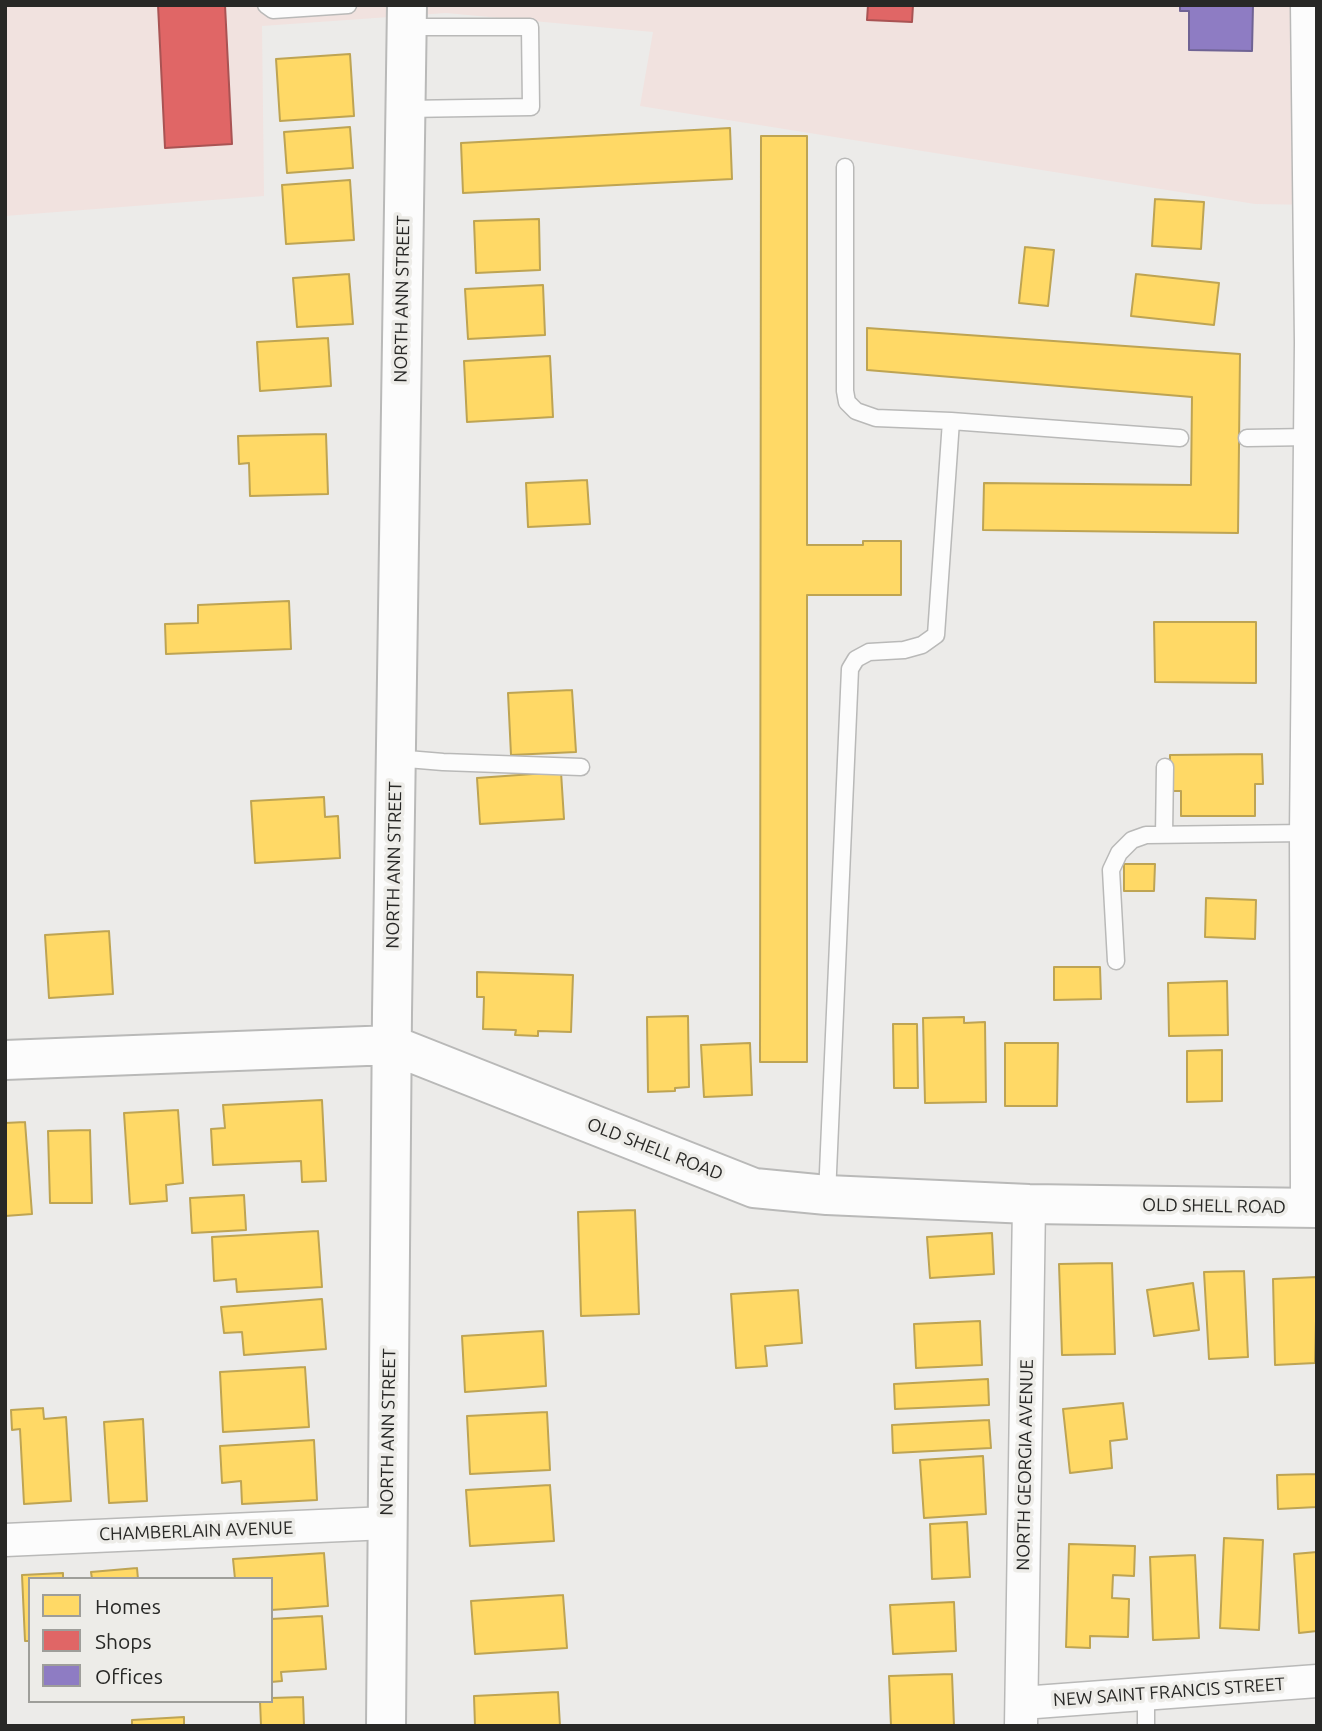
<!DOCTYPE html>
<html>
<head>
<meta charset="utf-8">
<style>
	body { margin:0 }
	#map { position:relative; width:1322px; height:1731px; overflow:hidden; background:#ecebe9; font-family:Ubuntu,sans-serif }
	canvas { display:block }
	.frame { position:absolute; inset:0; border:7px solid #282826; pointer-events:none }
	.legend { position:absolute; left:28px; top:1577px; width:245px; height:126px; box-sizing:border-box; background:#edece8; border:2px solid #9e9e9a; margin:0; padding:9px 12px; list-style:none; font-size:21px; color:#282826 }
	.legend li { display:flex; align-items:center; gap:14px; height:35px }
	.legend b { width:35px; border:2px solid #9e9e9a }
</style>
</head>
<body>
<div id="map">
<canvas width="1322" height="1731"></canvas>
<div class="frame"></div>
<ul class="legend">
<li><b style="height:19px;background:#ffd966"></b>Homes</li>
<li><b style="height:19px;background:#e06666"></b>Shops</li>
<li><b style="height:19px;background:#8e7cc3"></b>Offices</li>
</ul>
</div>
<script>
const ctx = document.querySelector('canvas').getContext('2d');
ctx.lineJoin = 'round';
function fillPath(path, color) { ctx.fillStyle = color; ctx.fill(path, 'evenodd'); }
const shape = rows => new Path2D(rows.map(r => 'M' + r).join(''));
function stroke(path, color, width, dash) { ctx.strokeStyle = color; ctx.lineWidth = width; ctx.lineCap = dash ? 'butt' : 'round'; ctx.setLineDash(dash || []); ctx.stroke(path); }
function label(font, color, halo, rows, align = 'center') {
  ctx.font = font + ' Ubuntu,sans-serif'; ctx.lineWidth = 7; ctx.setLineDash([]); ctx.textBaseline = 'middle'; ctx.strokeStyle = halo; ctx.fillStyle = color; for (const [text, x, y, turn = 0] of rows) {
    ctx.save(); ctx.translate(x, y); ctx.rotate((+turn || 0) * Math.PI / 180); ctx.textAlign = isNaN(turn) ? turn : align; if (halo) ctx.strokeText(text, 0, 0); ctx.fillText(text, 0, 0); ctx.restore();
  }
}
const commercial = shape([
	[5,5,1317,5,1317,205,1255,204,640,106,653,32,446,13,262,26,264,196,5,216]
]);
const homes = shape([
	[350,54,354,116,280,121,276,59,350,54],
	[350,127,353,168,287,173,284,132,350,127],
	[730,128,732,179,463,193,461,143,730,128],
	[761,136,807,136,807,545,863,545,863,541,901,541,901,595,807,595,807,1062,760,1062,761,136],
	[350,180,354,240,286,244,282,185,350,180],
	[1155,199,1204,202,1201,249,1152,246,1155,199],
	[539,219,540,270,476,273,474,221,539,219],
	[1025,247,1054,250,1048,306,1019,303,1025,247],
	[349,274,353,324,297,327,293,278,349,274],
	[1136,274,1219,283,1214,325,1131,316,1136,274],
	[543,285,545,335,468,339,465,289,543,285],
	[867,328,1240,354,1238,533,983,530,984,483,1191,485,1192,397,867,370,867,328],
	[328,338,331,386,260,391,257,342,328,338],
	[550,356,553,417,467,422,464,361,550,356],
	[326,434,328,494,250,496,249,463,239,464,238,436,326,434],
	[587,480,590,524,528,527,526,483,587,480],
	[289,601,291,649,166,654,165,624,198,623,198,605,289,601],
	[1154,622,1256,622,1256,683,1155,682,1154,622],
	[572,690,576,752,511,755,508,693,572,690],
	[1262,754,1263,784,1255,784,1255,816,1181,816,1181,791,1170,791,1170,755,1262,754],
	[561,772,564,819,480,824,477,778,561,772],
	[324,797,325,817,338,816,340,858,255,863,251,801,324,797],
	[1124,864,1155,864,1154,891,1124,891,1124,864],
	[1206,898,1256,900,1255,939,1205,937,1206,898],
	[109,931,113,994,49,998,45,935,109,931],
	[1054,967,1100,967,1101,999,1054,1000,1054,967],
	[477,972,573,975,571,1032,538,1031,538,1036,515,1035,516,1030,483,1029,484,997,477,997,477,972],
	[1227,981,1228,1035,1169,1036,1168,983,1227,981],
	[688,1016,689,1087,675,1088,675,1091,648,1092,647,1017,688,1016],
	[964,1017,964,1023,985,1022,986,1102,925,1103,923,1018,964,1017],
	[893,1024,917,1024,918,1088,894,1088,893,1024],
	[750,1043,752,1095,704,1097,701,1045,750,1043],
	[1005,1043,1058,1043,1057,1106,1005,1106,1005,1043],
	[1222,1050,1222,1101,1187,1102,1187,1051,1222,1050],
	[322,1100,326,1181,302,1182,301,1161,213,1165,211,1129,225,1128,223,1105,322,1100],
	[178,1110,183,1183,166,1185,167,1201,130,1204,124,1113,178,1110],
	[25,1122,32,1214,5,1216,5,1123,25,1122],
	[90,1130,92,1203,50,1203,48,1131,90,1130],
	[244,1195,246,1230,192,1233,190,1198,244,1195],
	[635,1210,639,1314,581,1316,578,1212,635,1210],
	[318,1231,322,1287,237,1292,236,1279,214,1281,212,1237,318,1231],
	[992,1233,994,1274,930,1278,927,1237,992,1233],
	[1112,1263,1115,1354,1062,1355,1059,1264,1112,1263],
	[1244,1271,1248,1357,1209,1359,1204,1272,1244,1271],
	[1317,1277,1315,1363,1275,1365,1273,1279,1317,1277],
	[1193,1283,1199,1330,1154,1336,1147,1290,1193,1283],
	[798,1290,802,1343,765,1346,767,1366,736,1368,731,1294,798,1290],
	[322,1299,326,1349,244,1355,242,1332,224,1333,221,1307,322,1299],
	[980,1321,982,1365,916,1368,914,1324,980,1321],
	[543,1331,546,1386,465,1392,462,1336,543,1331],
	[305,1367,309,1427,223,1432,220,1372,305,1367],
	[988,1379,989,1405,895,1409,894,1384,988,1379],
	[1123,1403,1127,1439,1110,1441,1112,1468,1070,1473,1063,1409,1123,1403],
	[43,1408,44,1419,66,1417,71,1501,24,1504,20,1429,12,1430,11,1410,43,1408],
	[547,1412,550,1470,470,1474,467,1416,547,1412],
	[143,1419,147,1501,109,1503,104,1422,143,1419],
	[989,1420,991,1448,893,1453,892,1425,989,1420],
	[314,1440,317,1500,242,1504,241,1481,222,1483,220,1446,314,1440],
	[983,1456,986,1514,924,1518,920,1460,983,1456],
	[1316,1474,1317,1507,1278,1509,1277,1475,1316,1474],
	[550,1485,554,1541,470,1546,466,1490,550,1485],
	[967,1522,970,1577,932,1579,930,1524,967,1522],
	[1224,1538,1263,1540,1259,1630,1220,1628,1224,1538],
	[1069,1544,1135,1546,1134,1576,1113,1575,1112,1598,1129,1599,1128,1637,1090,1636,1090,1648,1066,1647,1069,1544],
	[1317,1552,1317,1631,1299,1633,1294,1554,1317,1552],
	[324,1553,328,1606,271,1610,271,1579,235,1579,233,1559,324,1553],
	[1195,1555,1199,1638,1153,1640,1150,1557,1195,1555],
	[137,1568,138,1579,92,1579,91,1572,137,1568],
	[63,1573,63,1579,30,1579,30,1641,25,1641,22,1575,63,1573],
	[563,1595,567,1648,475,1654,471,1601,563,1595],
	[954,1602,956,1651,893,1654,890,1605,954,1602],
	[322,1616,326,1669,281,1672,282,1681,271,1682,271,1619,322,1616],
	[952,1674,954,1726,891,1726,889,1676,952,1674],
	[558,1692,560,1726,475,1726,474,1696,558,1692],
	[303,1697,304,1726,261,1726,260,1701,271,1701,271,1698,303,1697],
	[184,1717,184,1726,132,1726,132,1720,184,1717]
]);
const shops = shape([
	[158,5,225,5,232,144,165,148,158,5],
	[868,5,913,5,912,22,867,20,868,5]
]);
const offices = shape([
	[1180,5,1253,5,1252,51,1189,50,1189,11,1180,11,1180,5]
]);
const service = shape([
	[266,5,273,10,348,5],
	[406,109,531,107,530,27,407,27],
	[845,167,845,391,847,402,856,411,876,418,951,421,1180,438],
	[1247,438,1310,437],
	[395,758,443,762,581,767],
	[1164,835,1165,767],
	[1116,961,1111,870,1119,853,1132,840,1146,835,1306,833],
	[827,1195,850,669,856,659,869,652,904,650,922,645,936,635,951,421],
	[1146,1693,1146,1726]
]);
const minor = shape([
	[1307,1207,1306,833,1311,343,1307,5],
	[5,1540,387,1523],
	[1022,1703,1317,1681],
	[1021,1726,1029,1204]
]);
const tertiary = shape([
	[5,1060,392,1045,754,1188,827,1195,1029,1204,1317,1208],
	[386,1726,392,1013,407,5]
]);
const streetNames = [
	["NORTH ANN STREET",402,299,-89],
	["NORTH ANN STREET",394,865,-89],
	["OLD SHELL ROAD",655,1149,21],
	["OLD SHELL ROAD",1214,1206,1],
	["NORTH ANN STREET",388,1432,-89],
	["NORTH GEORGIA AVENUE",1025,1465,-89],
	["CHAMBERLAIN AVENUE",196,1531,-2],
	["NEW SAINT FRANCIS STREET",1169,1692,-4]
];
fillPath(commercial, '#f1e2df');
fillPath(homes, '#ffd966');
stroke(homes, '#bea453', 2);
fillPath(shops, '#e06666');
stroke(shops, '#a95353', 2);
fillPath(offices, '#8e7cc3');
stroke(offices, '#6f6394', 2);
stroke(service, '#b9b9b8', 19);
stroke(minor, '#b9b9b8', 35);
stroke(tertiary, '#b9b9b8', 42);
stroke(service, '#fcfcfc', 16);
stroke(minor, '#fcfcfc', 32);
stroke(tertiary, '#fcfcfc', 38);
label('18px', '#282826', '#edece8', streetNames);
</script>
</body>
</html>
